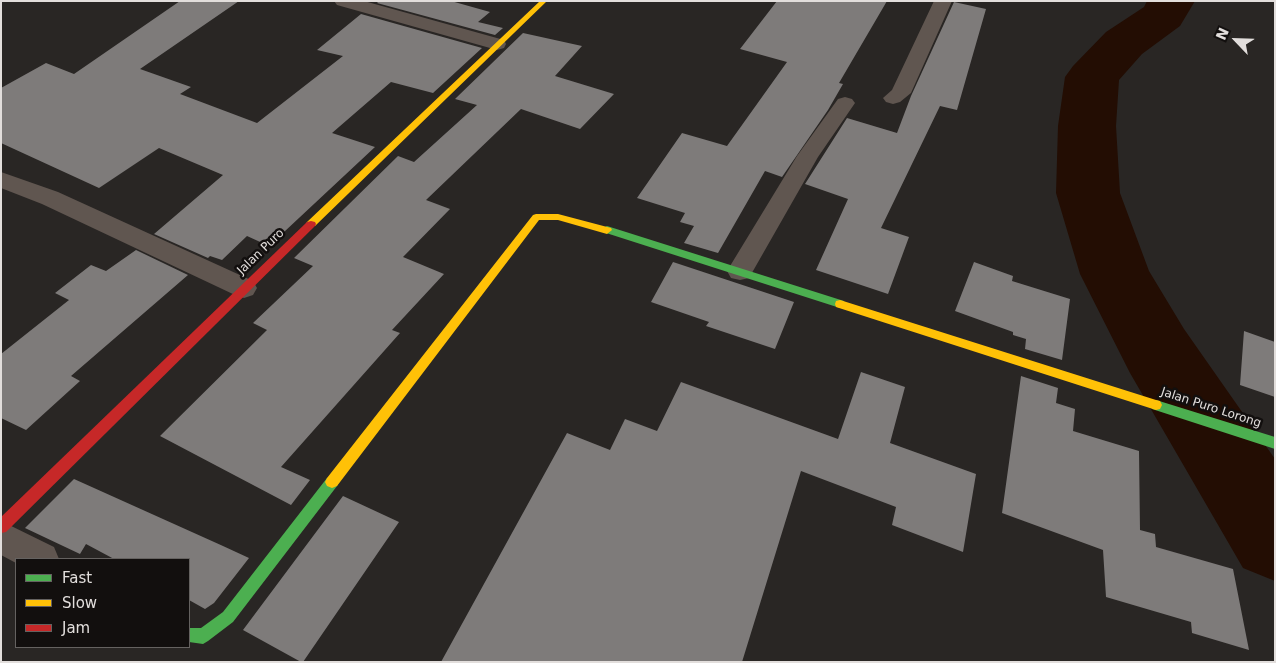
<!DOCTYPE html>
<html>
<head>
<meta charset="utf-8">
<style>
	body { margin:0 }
	#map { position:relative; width:1276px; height:663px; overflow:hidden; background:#292624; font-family:"DejaVu Sans",sans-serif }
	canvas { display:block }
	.frame { position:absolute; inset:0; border:2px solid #e2dedc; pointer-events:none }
	.legend { position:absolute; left:15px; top:558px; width:175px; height:90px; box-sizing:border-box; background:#120f0e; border:1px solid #656260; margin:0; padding:6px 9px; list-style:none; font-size:15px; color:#e2dedc }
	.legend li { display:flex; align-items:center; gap:10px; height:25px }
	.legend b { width:25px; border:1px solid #656260 }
	.north { position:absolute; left:1211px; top:15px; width:50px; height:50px; -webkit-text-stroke:4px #120f0e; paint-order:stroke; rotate:294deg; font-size:14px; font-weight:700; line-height:20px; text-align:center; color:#e2dedc }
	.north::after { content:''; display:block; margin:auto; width:18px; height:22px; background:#e2dedc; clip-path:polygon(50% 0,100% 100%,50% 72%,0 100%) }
</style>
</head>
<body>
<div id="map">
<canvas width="1276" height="663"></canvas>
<div class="frame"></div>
<ul class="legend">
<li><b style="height:6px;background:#4caf50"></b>Fast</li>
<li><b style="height:6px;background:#ffc107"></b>Slow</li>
<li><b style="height:6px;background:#c62828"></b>Jam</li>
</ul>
<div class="north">N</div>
</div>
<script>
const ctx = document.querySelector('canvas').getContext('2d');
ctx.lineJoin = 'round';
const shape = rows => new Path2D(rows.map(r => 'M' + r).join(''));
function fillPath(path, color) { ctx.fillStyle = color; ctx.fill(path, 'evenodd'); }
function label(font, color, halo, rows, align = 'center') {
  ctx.font = font + ' "DejaVu Sans",sans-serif'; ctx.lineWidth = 5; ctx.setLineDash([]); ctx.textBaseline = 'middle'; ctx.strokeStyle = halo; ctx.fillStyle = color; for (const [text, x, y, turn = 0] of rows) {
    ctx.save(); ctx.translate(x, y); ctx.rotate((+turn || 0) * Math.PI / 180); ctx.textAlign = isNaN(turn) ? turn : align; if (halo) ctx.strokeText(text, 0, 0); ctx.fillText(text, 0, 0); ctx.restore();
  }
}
const river = shape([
	[1147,1,1195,1,1180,26,1142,54,1119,80,1116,126,1120,193,1149,271,1184,329,1275,459,1275,581,1243,568,1130,373,1080,274,1056,193,1058,126,1065,77,1073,66,1106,32,1144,7,1147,1]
]);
const building = shape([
	[180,1,239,1,140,69,191,87,180,94,257,123,343,56,317,50,361,14,482,48,433,93,391,82,332,133,375,147,269,246,247,236,222,260,210,256,208,258,154,234,223,175,159,148,99,188,1,143,1,88,46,63,74,74],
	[379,1,451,1,490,12,478,22,503,28,495,35,377,3],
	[777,1,887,1,839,83,843,84,828,110,782,177,765,171,718,253,684,243,694,226,680,222,685,213,637,198,682,133,727,146,787,62,740,49],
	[954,2,986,9,957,110,940,106,881,228,909,237,888,294,816,270,848,199,805,184,847,118,897,133,911,96],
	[523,33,582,46,555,76,614,94,580,129,521,109,426,200,450,209,403,257,444,274,392,330,400,333,281,467,310,480,291,505,160,436,267,330,253,323,313,266,294,258,398,156,414,162,477,105,455,99],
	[136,250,188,275,71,376,80,381,26,430,1,418,1,354,69,300,55,293,91,265,106,271],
	[673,262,794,302,775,349,706,326,709,322,651,302],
	[974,262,1013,276,1012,281,1070,299,1062,360,1025,349,1026,339,1013,335,1013,332,955,311],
	[1244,331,1275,342,1275,397,1240,385],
	[861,372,905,387,890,443,976,474,963,552,892,525,896,507,801,471,742,662,441,662,567,433,610,450,625,419,657,431,681,382,838,439],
	[1021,376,1058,388,1056,403,1075,409,1073,431,1139,451,1140,530,1155,534,1156,547,1233,569,1249,650,1192,633,1191,622,1106,597,1103,550,1002,513],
	[74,479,223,546,249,558,214,603,205,609,189,600,189,559,114,559,86,544,80,554,25,528],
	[343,496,399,522,303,662,301,662,243,630]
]);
const street = shape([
	[334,1,364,1,504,40,506,44,504,48,497,50,490,48,337,5,334,1],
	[934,1,952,1,911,93,900,102,893,104,886,102,883,98,892,90,934,1],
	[845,97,852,99,855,103,818,157,749,278,740,280,731,278,727,271,797,156,838,99,845,97],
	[1,172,58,192,253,281,257,288,253,295,244,298,235,295,42,204,1,188,1,172],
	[1,521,54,547,59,559,16,559,16,563,1,555,1,521]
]);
const fast = shape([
	[607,226,844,301,845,304,840,308,603,232,602,230,603,228,607,226],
	[1156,400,1275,437,1275,449,1152,409,1150,405,1152,401,1156,400],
	[332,476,337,478,339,482,337,486,233,622,208,641,203,644,189,642,189,628,201,628,223,612,327,478,332,476]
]);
const slow = shape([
	[540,1,547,1,315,226,307,226,306,224,307,222,540,1],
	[536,214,558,214,611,228,612,230,607,234,558,220,539,220,337,486,332,488,327,486,325,482,327,478,533,215,536,214],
	[840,300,1156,400,1160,401,1162,405,1160,409,1156,410,836,307,835,304,836,301,840,300]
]);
const jam = shape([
	[311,221,315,222,316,224,315,226,6,532,1,533,1,517,307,222,311,221]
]);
const streetNames = [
	["Jalan Puro",261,252,-44],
	["Jalan Puro Lorong",1211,408,18]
];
fillPath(river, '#230d03');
fillPath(building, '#7e7b7a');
fillPath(street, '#605650');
fillPath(fast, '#4caf50');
fillPath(slow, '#ffc107');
fillPath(jam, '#c62828');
label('12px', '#e2dedc', '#120f0e', streetNames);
</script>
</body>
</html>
